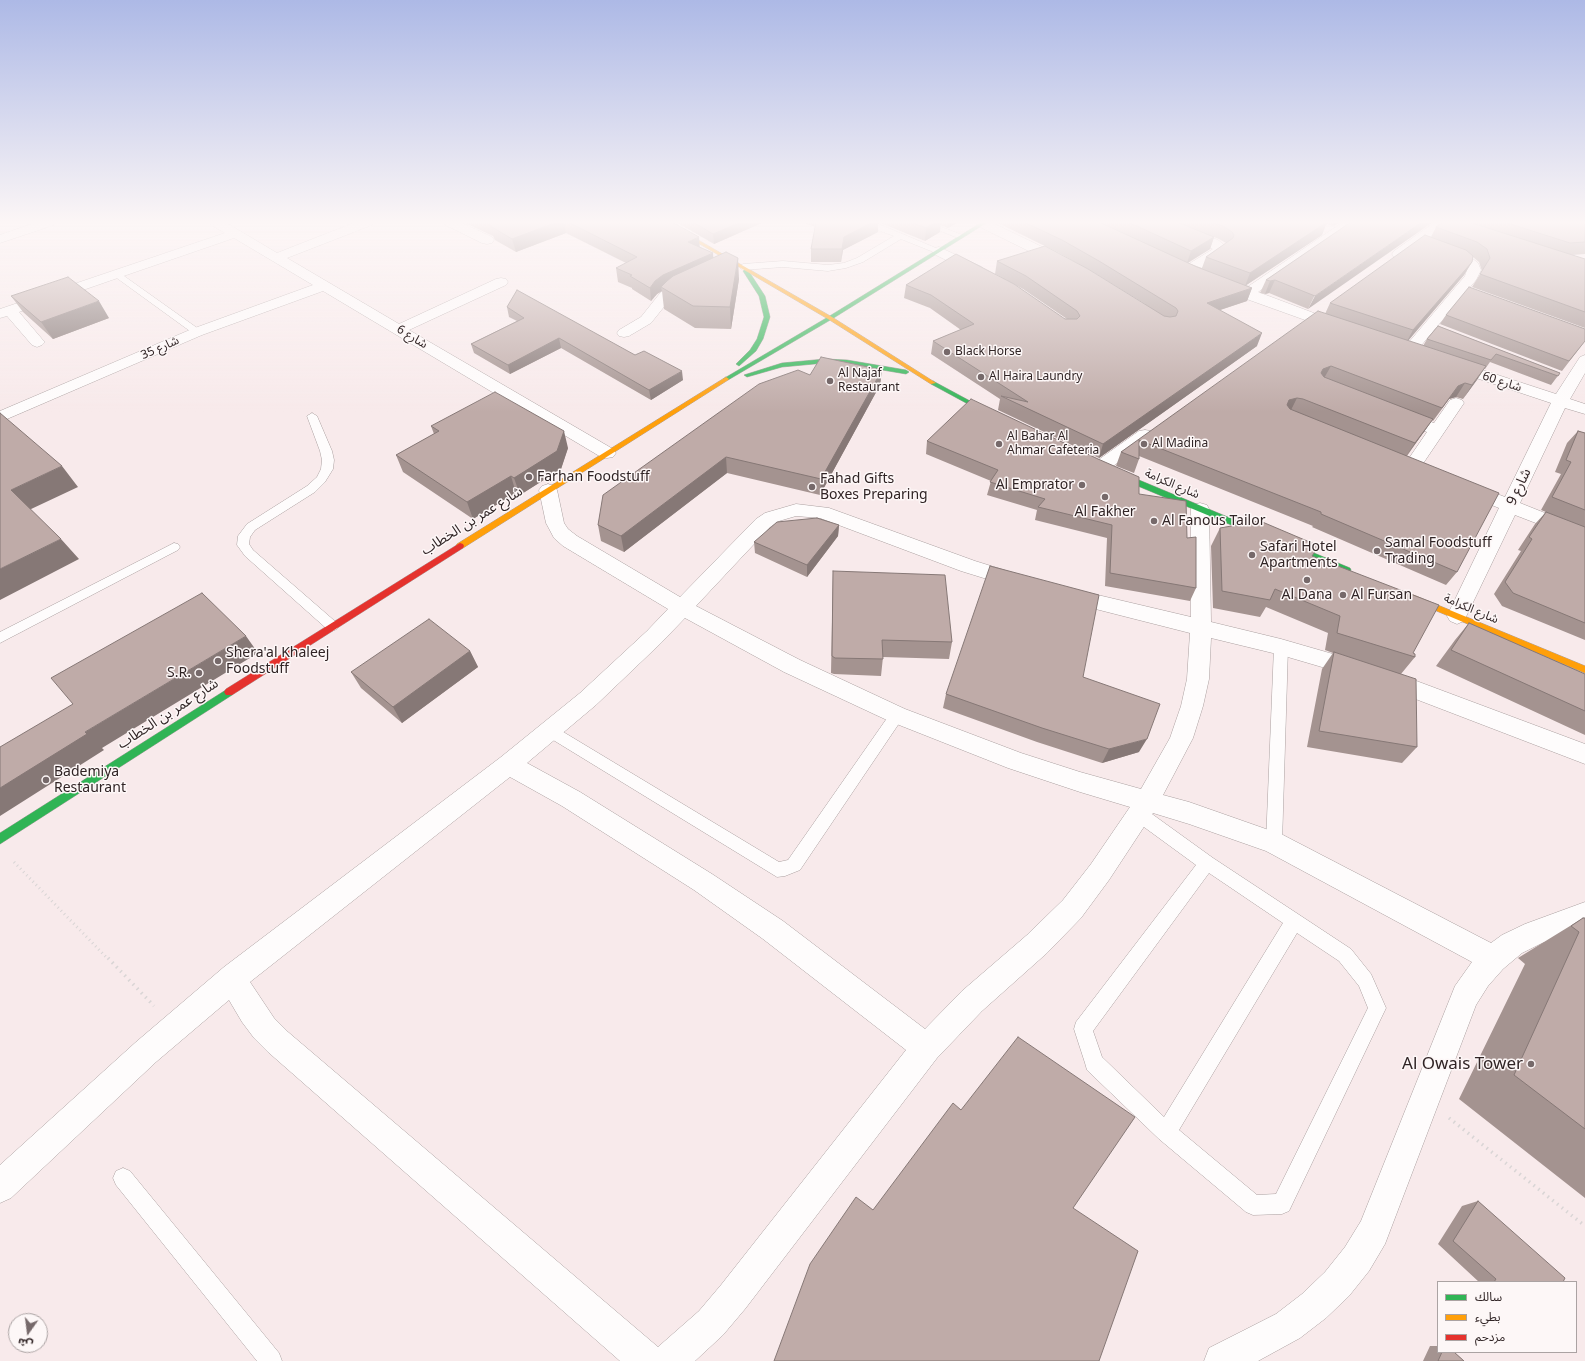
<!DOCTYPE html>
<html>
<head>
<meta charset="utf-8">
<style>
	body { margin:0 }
	#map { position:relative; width:1585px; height:1361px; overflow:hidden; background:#f8eaeb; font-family:"Noto Sans","Noto Sans Arabic",sans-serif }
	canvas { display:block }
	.legend { position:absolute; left:1437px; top:1281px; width:140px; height:72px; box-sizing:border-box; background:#fdf7f7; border:1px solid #aba3a3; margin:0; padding:5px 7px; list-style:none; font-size:12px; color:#302425 }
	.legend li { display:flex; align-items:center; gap:8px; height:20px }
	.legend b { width:20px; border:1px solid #aba3a3 }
	.north { position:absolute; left:8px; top:1313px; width:40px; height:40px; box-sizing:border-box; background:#fdf7f7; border:1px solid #aba3a3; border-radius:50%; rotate:194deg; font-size:11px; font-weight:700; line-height:16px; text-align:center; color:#302425 }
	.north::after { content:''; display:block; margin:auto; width:14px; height:18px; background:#76696a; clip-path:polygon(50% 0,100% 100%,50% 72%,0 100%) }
</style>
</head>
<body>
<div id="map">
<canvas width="1585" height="1361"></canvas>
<ul class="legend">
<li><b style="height:5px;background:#30b455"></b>سالك</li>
<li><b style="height:5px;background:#ff9f0a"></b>بطيء</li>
<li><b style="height:5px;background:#e5322d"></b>مزدحم</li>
</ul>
<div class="north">ش</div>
</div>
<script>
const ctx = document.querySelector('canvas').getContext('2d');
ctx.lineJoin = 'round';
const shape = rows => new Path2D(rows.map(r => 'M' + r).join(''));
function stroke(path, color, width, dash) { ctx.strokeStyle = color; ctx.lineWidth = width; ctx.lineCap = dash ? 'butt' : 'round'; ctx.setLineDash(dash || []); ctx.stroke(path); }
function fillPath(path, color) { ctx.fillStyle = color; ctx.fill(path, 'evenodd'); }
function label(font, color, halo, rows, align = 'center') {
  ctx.font = font + ' "Noto Sans","Noto Sans Arabic",sans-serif'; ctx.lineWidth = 3; ctx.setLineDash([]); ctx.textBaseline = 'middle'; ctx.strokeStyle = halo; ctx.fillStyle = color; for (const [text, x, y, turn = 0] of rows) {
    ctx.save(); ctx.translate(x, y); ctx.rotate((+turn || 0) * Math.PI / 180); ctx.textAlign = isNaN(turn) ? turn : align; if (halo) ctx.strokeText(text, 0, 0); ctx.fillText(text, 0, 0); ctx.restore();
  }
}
const pathFar1 = shape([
	[14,862,108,959]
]);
const path = shape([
	[108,958,154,1006],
	[1449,1118,1585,1226]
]);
const lane = shape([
	[864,222,874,222,943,251,942,253,936,253,901,239,863,262,846,268,828,271,783,267,743,270,739,267,743,264,783,261,828,265,844,263,857,258,894,236,872,228,864,222],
	[918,222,929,222,965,236,961,238,958,238,918,222],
	[117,271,200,330,202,332,200,334,194,334,114,276,113,274,114,272,117,271],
	[312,413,317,416,332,451,334,460,333,469,325,482,315,492,255,530,250,537,249,544,253,550,337,623,339,626,337,629,332,631,327,629,245,556,237,545,238,536,247,524,307,486,317,477,321,469,322,460,320,451,307,416,312,413],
	[174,543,178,544,180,547,178,550,0,643,0,632,174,543],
	[1281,642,1286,643,1288,647,1282,843,1280,848,1274,850,1268,848,1266,843,1274,647,1276,643,1281,642],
	[897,709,902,711,904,715,902,719,800,870,785,876,777,877,545,735,543,731,545,727,550,725,555,727,779,862,788,860,892,711,897,709],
	[1139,807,1145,809,1213,858,1351,949,1371,974,1386,1008,1289,1211,1282,1214,1253,1215,1246,1212,1159,1139,1087,1070,1085,1063,1074,1029,1076,1022,1196,865,1133,819,1131,814,1133,809,1139,807],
	[1209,873,1283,923,1164,1117,1102,1057,1093,1031,1209,873],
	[1297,933,1339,961,1359,986,1368,1008,1276,1194,1257,1195,1179,1130,1297,933],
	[123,1168,130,1171,279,1353,282,1361,257,1361,116,1185,113,1178,116,1171,123,1168]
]);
const street = shape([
	[37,222,55,222,54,225,0,243,0,235,37,222],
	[210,222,225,222,277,253,356,222,373,222,372,225,287,258,399,324,496,279,501,278,506,279,508,282,506,285,409,330,613,449,616,453,613,457,607,458,601,457,323,291,202,335,0,422,0,411,192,329,313,285,234,238,19,312,42,339,45,342,42,345,37,347,32,345,7,316,0,318,0,309,225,233,211,225,210,222],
	[444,222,460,222,492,237,494,240,492,243,487,244,482,243,445,225,444,222],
	[977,222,991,222,1069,260,1071,263,1069,266,1064,267,1059,266,978,226,977,222],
	[1153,222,1170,222,1218,240,1228,248,1225,253,1194,273,1189,274,1184,273,1182,270,1184,267,1213,249,1154,225,1153,222],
	[1343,222,1357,222,1258,292,1343,324,1345,327,1343,330,1338,331,1333,330,1241,297,1217,287,1215,284,1217,281,1222,280,1246,288,1343,222],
	[1435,222,1449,222,1404,257,1394,257,1392,254,1394,251,1435,222],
	[939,247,982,267,984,270,982,273,977,274,972,273,934,254,932,251,934,248,939,247],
	[1444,247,1469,256,1478,263,1481,270,1476,280,1414,354,1409,356,1404,354,1401,351,1404,348,1465,276,1467,270,1467,268,1459,262,1439,254,1437,251,1439,248,1444,247],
	[688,280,693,281,695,284,693,287,671,298,651,323,629,336,624,337,619,336,617,333,619,330,641,317,661,292,688,280],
	[1585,355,1585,373,1570,399,1585,404,1585,414,1565,408,1520,503,1585,529,1585,542,1515,515,1464,621,1457,624,1450,621,1447,616,1499,508,1462,493,1459,489,1462,485,1468,483,1505,497,1551,403,1446,368,1444,365,1446,362,1452,360,1458,362,1556,394,1580,357,1585,355],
	[1456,398,1462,400,1464,403,1418,471,1412,473,1406,471,1403,467,1427,432,1393,420,1391,416,1393,412,1399,411,1434,423,1450,400,1456,398],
	[1145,430,1151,431,1154,435,1151,439,1106,471,1100,473,1094,471,1091,467,1094,463,1139,431,1145,430],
	[548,484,554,486,557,490,564,523,568,529,577,536,680,597,756,519,765,513,796,504,829,508,975,561,1023,576,1026,581,1023,586,1016,588,961,571,820,518,796,516,779,521,770,527,696,606,800,660,905,709,1021,753,1080,772,1141,789,1170,738,1181,706,1187,679,1190,633,1068,602,1061,600,1058,595,1061,590,1068,588,1191,617,1191,509,1193,505,1200,503,1207,505,1209,509,1211,622,1281,639,1364,663,1367,669,1364,675,1356,677,1281,655,1211,638,1209,679,1203,706,1193,738,1163,795,1189,802,1283,835,1491,943,1502,935,1525,924,1585,902,1585,928,1542,943,1522,953,1503,969,1488,986,1476,1005,1385,1244,1369,1271,1349,1296,1326,1318,1300,1338,1258,1361,1204,1361,1209,1348,1276,1314,1302,1294,1325,1272,1345,1247,1361,1221,1455,986,1472,962,1266,851,1189,824,1153,813,1109,880,1081,918,1047,953,982,1011,937,1058,745,1309,723,1335,695,1361,620,1361,268,1052,254,1038,242,1022,229,1000,156,1062,11,1198,0,1203,0,1165,136,1042,224,967,501,757,580,693,647,631,668,609,563,546,554,538,546,523,539,490,542,486,548,484],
	[685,618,784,672,889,721,1008,768,1080,792,1130,807,1091,864,1063,900,1027,935,962,991,925,1029,783,921,712,874,580,792,527,763,596,705,661,643,685,618],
	[510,777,562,806,694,890,763,939,906,1050,721,1285,699,1311,658,1347,288,1032,274,1018,250,982,510,777],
	[1387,670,1585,744,1585,764,1379,685,1376,679,1379,673,1387,670]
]);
const fast = shape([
	[982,222,988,222,832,319,728,380,723,379,828,317,982,222],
	[746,269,748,270,765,296,770,317,763,339,756,351,739,366,736,364,750,350,757,339,764,317,759,296,743,271,746,269],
	[825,359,847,360,906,370,909,372,906,374,847,364,825,363,782,367,747,377,744,375,782,363,825,359],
	[933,381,996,415,997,416,994,418,992,417,931,384,931,382,933,381],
	[1109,470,1115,470,1350,568,1351,570,1350,572,1344,572,1109,474,1109,470],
	[229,688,232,689,234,692,232,695,0,844,0,833,229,688]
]);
const slow = shape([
	[662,222,667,222,832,317,936,383,931,384,828,319,662,222],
	[726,377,729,379,728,380,463,548,457,548,456,546,457,544,726,377],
	[1411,594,1585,666,1585,673,1408,599,1407,597,1408,595,1411,594]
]);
const jam = shape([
	[460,543,463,544,464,546,463,548,232,695,226,695,224,692,226,689,460,543]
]);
const wall = shape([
	[463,222,618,222,700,247,739,279,731,329,695,328,664,309,662,291,657,294,651,301,632,289,632,288,618,282,616,268,626,263,566,233,516,252,495,240,493,236],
	[676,222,764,222,714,244],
	[802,222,958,222,948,228,940,225,940,232,925,241,878,222,878,232,843,250,841,262,811,262,811,249,815,227],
	[996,222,1341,222,1333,226,1326,224,1322,235,1246,285,1252,288,1247,301,1220,310,1257,346,1099,458,998,410,1000,399,931,354,933,341,961,330,930,308,904,298,906,285,1067,319,1023,289,995,274,997,261,1145,304,1096,274,1059,253],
	[1214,237,1219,239,1226,243,1206,257,1202,268,1188,263,1210,249],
	[1351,222,1308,309,1269,293,1265,294,1260,293,1266,280],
	[1443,222,1585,222,1585,254,1572,255,1585,259,1585,328,1472,287,1482,271,1479,262,1473,257,1472,262,1464,275,1408,341,1423,346,1427,339,1438,326,1560,373,1551,385,1490,362,1485,369,1484,369,1463,399,1456,397,1449,399,1433,421,1432,420,1407,456,1457,572,1446,585,1312,527,1313,526,1139,456,1139,459,1134,473,1116,466,1121,452,1325,314,1330,303,1431,237,1436,227],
	[11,296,109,318,53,339,23,312],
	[507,307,635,355,683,380,651,400,561,348,510,374,474,353,471,344,517,321,509,317],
	[1446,315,1585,341,1562,371,1440,324],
	[882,370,880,385,820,495,727,473,624,552,601,541,598,525,810,375],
	[431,426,568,448,561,469,520,495,516,493,473,519,403,472,396,455,434,434],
	[1578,431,1585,433,1585,640,1502,606,1494,594,1521,551,1518,550,1535,524,1546,512,1551,514,1541,510,1561,474,1555,472,1567,443],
	[927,441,1139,494,1187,538,1196,588,1190,601,1105,586,1107,538,1035,520,1037,510,987,495,991,481,926,454],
	[839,525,838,536,807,577,755,553,754,542],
	[1220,528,1312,556,1413,653,1415,657,1401,674,1417,747,1402,763,1307,747,1322,669,1333,653,1325,650,1328,633,1266,607,1260,617,1213,608,1211,546],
	[833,571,952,642,949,659,883,657,881,676,834,674,831,673],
	[1469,623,1585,674,1585,735,1436,666,1455,640],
	[470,651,478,667,402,723,361,688,351,672],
	[1083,677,1139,752,1102,763,1037,742,943,708,946,694],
	[1583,918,1585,918,1585,1198,1459,1099,1525,964,1518,958],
	[1478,1201,1563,1282,1479,1282,1438,1244,1462,1206],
	[1430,1346,1438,1346,1438,1352,1454,1352,1464,1361,1423,1361]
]);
const shadedWall = shape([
	[557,222,564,222,566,233,516,252,512,239],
	[741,222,764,222,714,244,713,234],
	[873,222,878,222,878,232,843,250,841,262,842,249,844,237],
	[937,222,941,222,940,232,925,241,926,228],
	[948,222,958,222,948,228],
	[1327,222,1322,235,1245,286,1250,273],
	[1335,222,1341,222,1333,226],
	[1422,222,1433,222,1308,309,1315,296],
	[699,237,700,250,688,242],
	[1214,237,1210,249,1187,263,1191,251],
	[713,253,714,267,661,287,662,291,657,294,651,301,650,288,655,281,663,275],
	[738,258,739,279,731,329,730,307],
	[1472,262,1464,275,1406,343,1413,330],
	[1275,280,1269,293,1265,294,1270,281],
	[1252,288,1247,301,1202,316,1207,303],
	[99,301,109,318,53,339,41,322],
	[1262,333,1257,346,1099,458,1103,444],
	[559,338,561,348,510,374,508,365],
	[1331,366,1323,380,1316,382,1323,369],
	[1486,366,1477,380,1463,399,1472,385],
	[882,370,880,385,820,495,821,479],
	[682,371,683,380,651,400,649,390],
	[1465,383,1456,397,1449,399,1433,421,1458,386],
	[1297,398,1290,412,1283,413,1289,400],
	[1433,419,1424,432,1406,456,1415,443],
	[564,431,568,448,561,469,520,495,514,478],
	[726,457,727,473,624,552,621,536],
	[62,466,78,487,29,510,11,490],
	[511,476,516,493,473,519,467,502],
	[839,525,838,536,807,577,807,565],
	[61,539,79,559,0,600,0,569],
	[246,636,258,653,102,748,104,750,0,816,0,788,85,732],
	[470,651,478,667,402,723,393,707],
	[1147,739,1139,752,1102,763,1109,749]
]);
const building = shape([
	[488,222,557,222,512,239,492,227,489,223,488,222],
	[568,222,618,222,620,223,623,222,672,222,699,237,688,242,713,253,663,275,655,281,650,288,630,276,632,275,616,268,637,257,568,222],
	[693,222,741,222,713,234,693,222],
	[816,222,873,222,844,237,842,249,811,249,816,222],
	[910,222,937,222,926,228,910,222],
	[1024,222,1099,222,1197,267,1252,288,1207,303,1262,333,1103,444,1001,396,1028,402,933,341,974,324,931,295,906,285,956,254,1014,284,1065,319,1077,319,1080,316,1077,311,1026,276,997,261,1045,246,1088,269,1164,316,1170,317,1176,316,1178,311,1176,308,1099,261,1062,240,1024,222],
	[1128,222,1177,222,1214,237,1191,251,1128,222],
	[1211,222,1327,222,1250,273,1206,257,1233,238,1234,235,1232,232,1223,226,1211,222],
	[1351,222,1422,222,1315,296,1275,280,1270,281,1266,280,1351,222],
	[1443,222,1469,222,1585,259,1585,312,1480,274,1490,258,1487,249,1477,242,1436,227,1443,222],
	[1504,222,1585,222,1585,242,1570,243,1504,222],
	[1425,235,1466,250,1473,256,1472,262,1413,330,1330,303,1425,235],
	[726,252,738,258,730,307,693,306,661,287,667,281,673,276,726,252],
	[68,277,99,301,41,322,11,296,68,277],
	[1469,287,1585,329,1585,341,1569,361,1446,315,1469,287],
	[517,290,635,355,644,351,682,371,649,390,559,338,508,365,471,344,524,318,507,307,517,290],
	[1318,311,1486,366,1472,385,1465,383,1458,386,1442,408,1331,366,1323,369,1321,373,1324,377,1433,419,1415,443,1303,399,1297,398,1289,400,1287,405,1290,409,1499,493,1457,572,1321,514,1321,512,1139,440,1139,459,1121,452,1318,311],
	[1438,326,1560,373,1558,376,1496,354,1491,360,1427,339,1438,326],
	[821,357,882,370,821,479,726,457,621,536,598,525,603,495,759,384,798,370,810,375,821,357],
	[495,392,564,431,557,451,514,478,511,476,467,502,396,455,439,431,431,426,495,392],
	[971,399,1098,459,1139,477,1139,494,1186,501,1187,538,1196,537,1196,588,1110,573,1112,525,1038,507,1045,499,990,482,998,470,927,441,971,399],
	[0,413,62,466,11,490,61,539,0,569,0,413],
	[1578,431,1585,433,1585,510,1552,497,1571,462,1566,460,1578,431],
	[1546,512,1585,527,1585,623,1513,593,1505,582,1532,539,1529,537,1546,512],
	[817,518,839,525,807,565,754,542,777,522,817,518],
	[1260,521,1319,546,1312,556,1439,605,1413,653,1415,654,1415,657,1337,633,1340,616,1275,589,1270,600,1222,591,1220,528,1260,521],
	[990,566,1099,595,1083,677,1160,704,1147,739,1109,749,1042,728,946,694,990,566],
	[833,571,945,575,952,642,882,640,883,659,835,658,832,656,833,571],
	[202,593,246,636,85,732,87,734,0,788,0,747,73,704,51,678,202,593],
	[429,619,470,651,393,707,351,672,429,619],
	[1469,623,1585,674,1585,711,1451,650,1469,623],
	[1334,652,1416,679,1417,747,1319,731,1334,652],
	[1583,918,1585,918,1585,1129,1514,1075,1579,932,1571,926,1583,918],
	[1018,1037,1135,1117,1073,1208,1138,1251,1099,1361,774,1361,810,1264,856,1197,873,1210,953,1103,961,1110,1018,1037],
	[1478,1201,1565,1278,1563,1282,1494,1282,1496,1279,1453,1241,1478,1201],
	[1442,1352,1454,1352,1464,1361,1438,1361,1442,1352]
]);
const markers = [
	[947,352,4,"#76696a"],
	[981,377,4,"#76696a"],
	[830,381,4,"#76696a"],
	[999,444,4,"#76696a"],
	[1144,444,4,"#76696a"],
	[529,477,4,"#76696a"],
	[1082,485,4,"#76696a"],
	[812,487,4,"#76696a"],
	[1105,497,4,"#76696a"],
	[1154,521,4,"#76696a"],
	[1377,551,4,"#76696a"],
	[1252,555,4,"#76696a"],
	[1307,580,4,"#76696a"],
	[1343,595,4,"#76696a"],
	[218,661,4,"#76696a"],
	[199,673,4,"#76696a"],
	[46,780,4,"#76696a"],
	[1531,1064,4,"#76696a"]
];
const farStreetnames = [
	["شارع 6",412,337,31],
	["شارع 35",160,348,-24],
	["شارع 60",1502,382,18],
	["شارع الكرامة",1172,484,23],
	["شارع الكرامة",1471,609,23]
];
const farPoinames = [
	["Black Horse",955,352],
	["Al Najaf",838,374],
	["Restaurant",838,388],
	["Al Haira Laundry",989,377],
	["Al Bahar Al",1007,437],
	["Ahmar Cafeteria",1007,451],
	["Al Madina",1152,444]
];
const poiNames = [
	["Farhan Foodstuff",537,477],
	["Fahad Gifts",820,479],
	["Boxes Preparing",820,495],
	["Al Emprator",1074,485,"right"],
	["Al Fakher",1105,512,"center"],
	["Al Fanous Tailor",1162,521],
	["Samal Foodstuff",1385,543],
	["Trading",1385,559],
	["Safari Hotel",1260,547],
	["Apartments",1260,563],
	["Al Dana",1307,595,"center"],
	["Al Fursan",1351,595],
	["Shera'al Khaleej",226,653],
	["Foodstuff",226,669],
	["S.R.",191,673,"right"],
	["Bademiya",54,772],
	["Restaurant",54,788]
];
const streetNames = [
	["شارع 9",1519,487,-65],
	["شارع عمر بن الخطاب",472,521,-32],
	["شارع عمر بن الخطاب",168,714,-33]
];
const nearPoinames = [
	["Al Owais Tower",1523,1064]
];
stroke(lane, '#aba0a0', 1);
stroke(street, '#aba0a0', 1);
stroke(fast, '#aba0a0', 1);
stroke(slow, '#aba0a0', 1);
stroke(jam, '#aba0a0', 1);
stroke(pathFar1, '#d9d5d5', 3, [1, 3.5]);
stroke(path, '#d9d5d5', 3.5, [1.5, 4.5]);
fillPath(lane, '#fefcfc');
fillPath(street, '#fefcfc');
fillPath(fast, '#30b455');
fillPath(slow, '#ff9f0a');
fillPath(jam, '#e5322d');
fillPath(wall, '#a49390');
fillPath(shadedWall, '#867876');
fillPath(building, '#bfaba8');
stroke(building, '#867876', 1);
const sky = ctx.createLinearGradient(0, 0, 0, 412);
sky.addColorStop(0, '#adb9e6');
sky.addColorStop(0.54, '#fcf6f6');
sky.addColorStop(1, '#fcf6f600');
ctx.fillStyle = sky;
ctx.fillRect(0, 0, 1585, 412);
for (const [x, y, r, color] of markers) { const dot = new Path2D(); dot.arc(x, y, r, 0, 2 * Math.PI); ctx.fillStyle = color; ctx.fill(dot); stroke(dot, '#fdf7f7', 1.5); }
label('12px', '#302425', '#fdf7f7', farStreetnames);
label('12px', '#302425', '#fdf7f7', farPoinames, 'left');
label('14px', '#302425', '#fdf7f7', poiNames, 'left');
label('14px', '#302425', '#fdf7f7', streetNames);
label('17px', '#302425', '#fdf7f7', nearPoinames, 'right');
</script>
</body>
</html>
